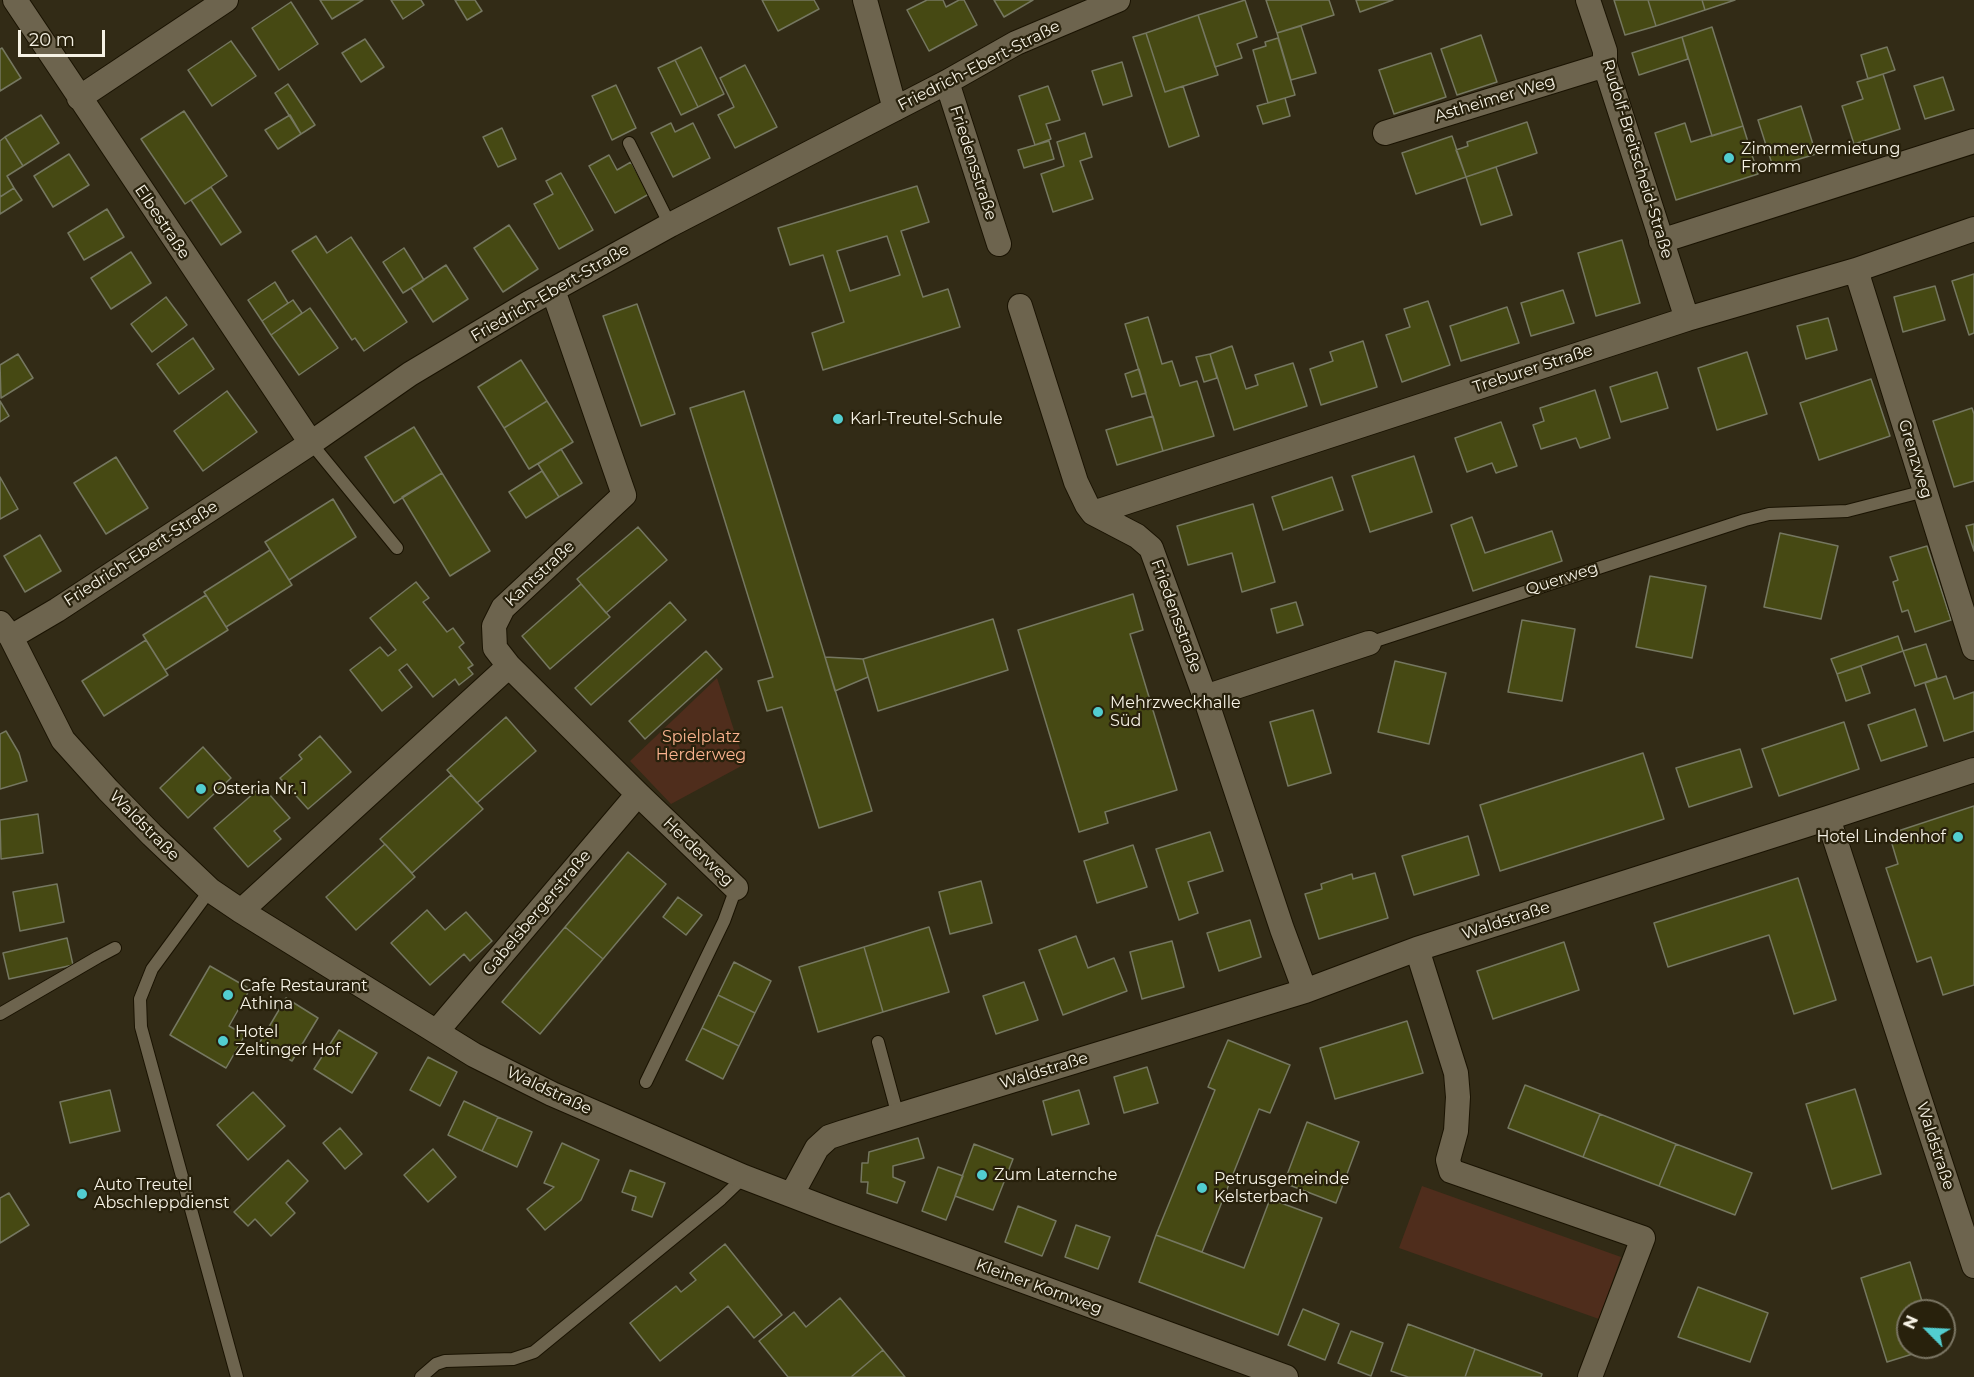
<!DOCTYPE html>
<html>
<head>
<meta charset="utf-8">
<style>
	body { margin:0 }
	#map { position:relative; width:1974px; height:1377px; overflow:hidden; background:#322b16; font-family:Montserrat,sans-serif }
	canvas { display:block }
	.north { position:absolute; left:1896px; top:1299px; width:60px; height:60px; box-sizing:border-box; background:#28210c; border:2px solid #7a7563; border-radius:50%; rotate:294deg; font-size:16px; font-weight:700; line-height:24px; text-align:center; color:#f6f2e5 }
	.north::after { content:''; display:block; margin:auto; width:21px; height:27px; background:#52cdd0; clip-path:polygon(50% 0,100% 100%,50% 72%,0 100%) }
	.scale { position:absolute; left:18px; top:30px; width:87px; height:27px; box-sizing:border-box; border:3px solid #f6f2e5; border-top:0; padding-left:8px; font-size:18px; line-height:21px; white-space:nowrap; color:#f6f2e5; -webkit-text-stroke:4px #28210c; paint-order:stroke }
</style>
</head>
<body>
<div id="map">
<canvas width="1974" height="1377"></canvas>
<div class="north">N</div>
<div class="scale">20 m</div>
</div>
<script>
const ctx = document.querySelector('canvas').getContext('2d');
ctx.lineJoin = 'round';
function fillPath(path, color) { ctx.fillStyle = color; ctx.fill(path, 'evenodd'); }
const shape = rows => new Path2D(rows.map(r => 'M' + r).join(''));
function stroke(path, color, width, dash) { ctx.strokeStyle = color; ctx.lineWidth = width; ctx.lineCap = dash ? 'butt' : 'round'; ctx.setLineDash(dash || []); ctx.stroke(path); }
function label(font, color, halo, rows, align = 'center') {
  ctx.font = font + ' Montserrat,sans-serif'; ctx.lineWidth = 4.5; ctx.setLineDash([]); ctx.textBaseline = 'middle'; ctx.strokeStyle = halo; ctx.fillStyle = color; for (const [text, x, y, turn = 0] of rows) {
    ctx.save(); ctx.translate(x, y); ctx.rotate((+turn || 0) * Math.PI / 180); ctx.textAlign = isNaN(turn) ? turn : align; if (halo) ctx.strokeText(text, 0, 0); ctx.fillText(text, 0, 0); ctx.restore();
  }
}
const green = shape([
	[717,678,745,764,671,804,630,761],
	[1422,1186,1621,1257,1599,1319,1399,1248]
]);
const building = shape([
	[320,0,363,0,332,19,320,0],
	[391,0,421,0,424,5,403,19,391,0],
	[455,0,475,0,482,11,467,20,455,0],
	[762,0,814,0,819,9,778,31,762,0],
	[927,0,943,0,946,7,959,0,964,0,977,25,929,51,907,10,927,0],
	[994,0,1033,0,1004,17,994,0],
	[1245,0,1257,37,1237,44,1242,58,1215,67,1198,15,1245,0],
	[1266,0,1329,0,1334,15,1277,33,1266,0],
	[1356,0,1393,0,1360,12,1356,0],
	[1614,0,1648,0,1656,26,1625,35,1614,0],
	[1648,0,1702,0,1705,10,1656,26,1648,0],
	[1702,0,1735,0,1705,10,1702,0],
	[291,2,318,44,279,70,252,28,291,2],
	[1198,15,1218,75,1165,92,1146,33,1198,15],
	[1301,26,1316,73,1291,80,1277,33,1301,26],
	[1712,27,1743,126,1712,136,1682,37,1712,27],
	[1146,33,1165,92,1183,86,1199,136,1169,147,1133,37,1146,33],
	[1481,35,1497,82,1457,95,1441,49,1481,35],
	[1682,37,1688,59,1639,75,1632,53,1682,37],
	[1278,38,1295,95,1268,103,1253,50,1266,46,1265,42,1278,38],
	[365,39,384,67,361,82,342,53,365,39],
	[231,41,256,76,212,106,188,70,231,41],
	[701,47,724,94,698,107,675,60,701,47],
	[1887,47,1895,70,1868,79,1861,55,1887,47],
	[2,48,21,78,0,91,0,49,2,48],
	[1431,53,1446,97,1394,114,1379,70,1431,53],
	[675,60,698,107,681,115,658,68,675,60],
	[1122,62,1132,96,1103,105,1092,71,1122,62],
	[745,65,777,127,735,148,718,115,734,107,720,78,745,65],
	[1883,74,1900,129,1854,144,1842,106,1863,99,1857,82,1883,74],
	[1943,77,1954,110,1925,119,1914,86,1943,77],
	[288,84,315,125,301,134,275,93,288,84],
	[616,85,636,128,612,140,592,96,616,85],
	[1048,86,1060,120,1046,124,1051,139,1035,145,1019,96,1048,86],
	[1285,98,1290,116,1263,124,1257,106,1285,98],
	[1801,106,1816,154,1773,167,1758,120,1801,106],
	[184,111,227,176,185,204,141,139,184,111],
	[41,115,59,143,23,166,5,137,41,115],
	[290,115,301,134,278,149,265,130,290,115],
	[1527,122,1537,153,1466,177,1456,150,1468,146,1467,142,1527,122],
	[671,123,675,132,693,123,710,158,673,177,651,133,671,123],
	[1685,123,1691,142,1743,126,1758,174,1676,200,1655,133,1685,123],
	[502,128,516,159,498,167,483,137,502,128],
	[1085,133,1092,157,1080,161,1093,199,1053,212,1041,174,1064,166,1057,142,1085,133],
	[1452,136,1466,177,1416,194,1402,153,1452,136],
	[5,137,23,166,7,176,14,188,0,197,0,141,5,137],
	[1049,141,1054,159,1024,168,1018,150,1049,141],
	[69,154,89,185,53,207,34,176,69,154],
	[609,155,617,170,631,162,649,194,615,213,589,166,609,155],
	[1496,167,1512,215,1481,225,1466,177,1496,167],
	[561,173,593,230,559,249,534,204,553,194,546,181,561,173],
	[917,186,929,222,901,231,923,297,948,289,960,327,823,370,812,333,844,322,823,255,790,265,778,228,917,186],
	[887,236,900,275,850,291,837,251,887,236],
	[211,187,241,232,221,245,191,200,211,187],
	[14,188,22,200,0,214,0,197,14,188],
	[107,209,124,237,84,260,68,233,107,209],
	[509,225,538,269,503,292,474,248,509,225],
	[316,236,327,253,351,237,407,322,364,351,355,338,352,340,292,251,316,236],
	[1622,240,1640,303,1596,316,1578,253,1622,240],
	[404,248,424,280,403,293,383,262,404,248],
	[131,252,151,283,111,309,91,278,131,252],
	[446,265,468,299,433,322,411,288,446,265],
	[1974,274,1974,333,1969,335,1952,281,1974,274],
	[275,282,288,303,262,321,248,300,275,282],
	[1935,286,1945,320,1903,332,1894,297,1935,286],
	[1563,290,1574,323,1531,336,1521,303,1563,290],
	[166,297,187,325,152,352,131,324,166,297],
	[293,300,302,313,271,335,262,321,293,300],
	[1428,301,1450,365,1402,382,1386,335,1410,327,1404,309,1428,301],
	[637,304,675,414,641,426,603,316,637,304],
	[1507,307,1519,343,1461,361,1450,326,1507,307],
	[310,308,338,348,299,375,271,335,310,308],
	[1148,317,1162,364,1172,361,1180,386,1197,381,1214,436,1163,451,1125,324,1148,317],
	[1828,318,1837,350,1806,359,1797,326,1828,318],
	[193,338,214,369,179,394,157,364,193,338],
	[1363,341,1377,387,1321,405,1310,369,1333,361,1330,352,1363,341],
	[1232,346,1246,389,1258,385,1255,375,1293,363,1307,406,1234,430,1210,354,1232,346],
	[1747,352,1767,414,1717,430,1698,368,1747,352],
	[18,354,33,378,1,398,0,365,18,354],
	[1210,354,1217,378,1204,382,1196,357,1210,354],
	[521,360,547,401,504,428,478,387,521,360],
	[1139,369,1146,393,1132,397,1125,374,1139,369],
	[1657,372,1668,408,1621,422,1610,387,1657,372],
	[1871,379,1890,436,1819,460,1800,403,1871,379],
	[1595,390,1610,438,1580,448,1576,438,1541,449,1533,425,1544,421,1540,408,1595,390],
	[227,391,257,432,203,471,174,431,227,391],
	[744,391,872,811,819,828,782,707,767,711,758,681,773,677,690,408,744,391],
	[0,401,9,416,0,422,0,401],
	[547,401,573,442,529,469,504,428,547,401],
	[1972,408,1974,414,1974,481,1954,487,1933,421,1972,408],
	[1153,416,1163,451,1117,465,1106,430,1153,416],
	[1501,422,1517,466,1496,473,1492,463,1467,472,1455,438,1501,422],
	[414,427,442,473,394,503,365,457,414,427],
	[561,449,582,483,559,497,538,464,561,449],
	[1414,456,1432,512,1370,532,1352,476,1414,456],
	[116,457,148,508,106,534,74,483,116,457],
	[542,471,559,497,526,518,509,492,542,471],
	[442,473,490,551,450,576,402,497,442,473],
	[0,477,18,509,0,519,0,477],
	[1332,477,1343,510,1283,530,1272,497,1332,477],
	[333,499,356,537,289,580,265,542,333,499],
	[1253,504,1275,582,1242,592,1232,553,1188,565,1177,526,1253,504],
	[1472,517,1485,553,1552,531,1562,561,1473,591,1451,525,1472,517],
	[1974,524,1974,551,1966,526,1974,524],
	[638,527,667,560,606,613,577,579,638,527],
	[1780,533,1838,546,1821,619,1764,607,1780,533],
	[40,535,61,571,25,592,4,556,40,535],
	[1927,546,1951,620,1915,632,1908,610,1902,612,1893,582,1898,580,1890,557,1927,546],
	[270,550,292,585,226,627,204,592,270,550],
	[1650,576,1706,586,1692,658,1636,647,1650,576],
	[416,582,429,598,423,602,447,632,453,628,464,643,459,647,473,665,468,668,473,674,459,685,455,679,433,697,407,664,399,670,412,687,382,711,350,670,380,647,388,656,396,650,370,618,416,582],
	[581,584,610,617,550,669,522,636,581,584],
	[1133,594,1143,630,1130,634,1177,790,1105,812,1108,823,1079,832,1018,630,1133,594],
	[206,595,228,630,165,670,143,635,206,595],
	[670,602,686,620,591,705,575,688,670,602],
	[1296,602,1303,625,1277,633,1271,609,1296,602],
	[993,619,1008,670,878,711,863,659,993,619],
	[1522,620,1575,629,1562,701,1508,692,1522,620],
	[1898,636,1903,651,1837,674,1831,659,1898,636],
	[146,640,168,675,104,716,82,681,146,640],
	[1926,644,1937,678,1915,686,1903,651,1926,644],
	[706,651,722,669,645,739,629,721,706,651],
	[825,657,863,659,868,677,835,691,825,657],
	[1395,661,1446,673,1429,744,1378,732,1395,661],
	[1861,666,1870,693,1846,701,1837,674,1861,666],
	[1946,676,1954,699,1974,692,1974,731,1944,741,1925,683,1946,676],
	[1915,709,1927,746,1881,761,1868,725,1915,709],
	[1313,710,1331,773,1288,786,1270,722,1313,710],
	[506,717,536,751,477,803,447,770,506,717],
	[1844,722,1859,769,1779,796,1762,749,1844,722],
	[6,731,19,753,27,781,0,789,0,734,6,731],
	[320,736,351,772,308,809,280,778,302,759,299,755,320,736],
	[203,747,231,778,188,818,160,788,203,747],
	[1740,749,1752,787,1689,807,1676,768,1740,749],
	[1643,753,1664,819,1500,871,1480,805,1643,753],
	[451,775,483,809,412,873,380,839,451,775],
	[262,786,290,818,274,831,281,839,248,867,214,828,262,786],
	[1974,806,1974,985,1943,995,1931,957,1917,962,1886,868,1898,864,1889,834,1974,806],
	[38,814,43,853,1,859,0,820,38,814],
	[1210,832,1223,871,1188,882,1198,913,1179,920,1156,849,1210,832],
	[1468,836,1479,875,1414,895,1402,856,1468,836],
	[385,844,415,877,356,930,326,897,385,844],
	[1133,845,1147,887,1097,903,1084,861,1133,845],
	[628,852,666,884,603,959,565,927,628,852],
	[1375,873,1388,918,1319,939,1305,894,1322,889,1321,884,1352,874,1353,879,1375,873],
	[1798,878,1836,1000,1794,1014,1769,935,1668,967,1654,923,1798,878],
	[981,881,992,923,950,934,939,892,981,881],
	[57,884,64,922,20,931,13,892,57,884],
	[678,897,702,915,686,935,663,917,678,897],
	[427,910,445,930,466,912,492,941,470,961,464,954,430,985,391,943,427,910],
	[1250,920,1261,957,1219,971,1207,933,1250,920],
	[565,927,603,959,540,1034,502,1002,565,927],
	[929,927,949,992,883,1012,864,947,929,927],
	[1076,936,1088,968,1114,958,1127,991,1063,1015,1039,950,1076,936],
	[67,938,73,965,9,979,3,953,67,938],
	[1172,941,1184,987,1142,999,1130,952,1172,941],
	[1564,942,1579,990,1493,1019,1477,971,1564,942],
	[864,947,883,1012,818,1032,799,967,864,947],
	[734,962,771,981,755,1013,718,995,734,962],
	[210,966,250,989,229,1026,245,1035,226,1068,170,1035,210,966],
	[1024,982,1038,1020,996,1034,983,996,1024,982],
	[718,995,755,1013,739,1046,702,1028,718,995],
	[286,998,318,1018,292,1061,260,1042,286,998],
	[1407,1021,1423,1073,1335,1099,1320,1048,1407,1021],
	[702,1028,739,1046,723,1079,686,1060,702,1028],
	[339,1030,377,1053,352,1093,314,1069,339,1030],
	[1228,1040,1290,1065,1270,1113,1259,1109,1202,1252,1156,1235,1215,1090,1208,1087,1228,1040],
	[428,1057,457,1072,440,1106,410,1090,428,1057],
	[1147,1067,1158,1103,1124,1113,1114,1077,1147,1067],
	[1525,1085,1600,1114,1583,1157,1508,1128,1525,1085],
	[1855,1089,1881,1174,1832,1189,1806,1104,1855,1089],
	[110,1090,120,1131,70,1143,60,1102,110,1090],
	[1079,1090,1089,1124,1052,1135,1043,1101,1079,1090],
	[253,1092,285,1126,248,1160,217,1125,253,1092],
	[464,1101,498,1117,482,1151,448,1135,464,1101],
	[1600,1114,1676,1144,1659,1186,1583,1157,1600,1114],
	[498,1117,532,1132,517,1167,482,1151,498,1117],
	[1307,1122,1359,1142,1336,1203,1284,1183,1307,1122],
	[340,1128,362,1154,345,1169,323,1143,340,1128],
	[918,1138,924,1158,893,1166,893,1177,905,1182,897,1203,867,1193,868,1182,861,1182,862,1163,868,1163,869,1152,918,1138],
	[562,1143,599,1160,581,1200,545,1230,527,1209,554,1187,544,1183,562,1143],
	[974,1144,1013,1159,993,1210,955,1196,974,1144],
	[1676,1144,1752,1173,1735,1215,1659,1186,1676,1144],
	[433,1149,456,1177,428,1202,404,1175,433,1149],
	[288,1160,308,1181,286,1203,295,1213,271,1236,255,1219,248,1226,234,1212,288,1160],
	[938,1167,963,1176,946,1220,922,1211,938,1167],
	[630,1170,665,1183,652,1217,632,1210,636,1197,622,1192,630,1170],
	[9,1193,29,1225,0,1243,0,1198,9,1193],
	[1270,1199,1322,1218,1278,1335,1139,1282,1156,1235,1244,1268,1270,1199],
	[1018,1206,1056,1221,1042,1256,1005,1242,1018,1206],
	[1076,1225,1110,1237,1098,1269,1065,1257,1076,1225],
	[725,1244,782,1315,754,1338,728,1306,660,1361,630,1323,676,1286,681,1292,696,1280,690,1273,725,1244],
	[1910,1262,1925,1311,1908,1311,1908,1347,1935,1347,1887,1362,1861,1278,1910,1262],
	[1698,1287,1768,1313,1750,1362,1678,1337,1698,1287],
	[840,1298,883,1350,851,1377,788,1377,759,1341,794,1312,806,1327,840,1298],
	[1303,1309,1339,1324,1325,1360,1288,1345,1303,1309],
	[1408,1324,1475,1349,1465,1377,1408,1377,1391,1371,1408,1324],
	[1351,1331,1383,1343,1371,1376,1338,1363,1351,1331],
	[1475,1349,1542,1374,1541,1377,1465,1377,1475,1349],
	[883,1350,905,1377,851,1377,883,1350]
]);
const service = shape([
	[629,143,670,225],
	[311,443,397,548],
	[1369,643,1745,520,1769,514,1847,511,1925,491],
	[210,890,152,969,140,999,141,1027,237,1377],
	[0,1014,98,957,115,948],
	[878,1042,898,1116],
	[646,1082,724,921,736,888],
	[421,1377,436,1364,445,1361,513,1359,534,1352,721,1199,744,1177]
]);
const minor = shape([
	[15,0,311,443],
	[865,0,895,109],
	[1588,0,1605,51,1605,65,1687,319],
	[947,82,999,244],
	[79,98,226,0],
	[1385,133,1605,65],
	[1661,241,1974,141],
	[1856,270,1974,648],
	[553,290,624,495,503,608,494,626,495,648,509,666,638,794,736,888],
	[1020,306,1076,482,1087,505,1093,513,1137,536,1151,548,1205,697,1282,929,1305,991],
	[1093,513,1687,319,1856,270,1974,229],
	[0,623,11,637,63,740,108,790,152,835,210,890,241,911,474,1055,552,1094,744,1177,838,1213,1286,1377],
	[11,637,57,610,311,443,410,374,527,304,670,225,947,82,1016,43,1118,0],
	[1205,697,1369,643],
	[1828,818,1974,1266],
	[241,911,509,666],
	[1417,949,1456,1073,1458,1097,1456,1131,1448,1160,1451,1171,1643,1238,1590,1377],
	[437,1031,638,794],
	[792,1194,817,1148,829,1137,844,1132,1305,991,1417,949,1828,818,1974,770]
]);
const markers = [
	[1729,158,6,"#52cdd0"],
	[838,419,6,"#52cdd0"],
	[1098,712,6,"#52cdd0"],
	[201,789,6,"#52cdd0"],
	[1958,837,6,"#52cdd0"],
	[228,995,6,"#52cdd0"],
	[223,1041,6,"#52cdd0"],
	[982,1175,6,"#52cdd0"],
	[1202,1188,6,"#52cdd0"],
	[82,1194,6,"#52cdd0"]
];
const streetNames = [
	["Friedrich-Ebert-Straße",979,66,-27],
	["Astheimer Weg",1495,99,-17],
	["Rudolf-Breitscheid-Straße",1637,159,73],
	["Friedensstraße",973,163,72],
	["Elbestraße",162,222,56],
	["Friedrich-Ebert-Straße",550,293,-30],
	["Treburer Straße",1533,369,-18],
	["Grenzweg",1915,459,73],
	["Friedrich-Ebert-Straße",141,554,-33],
	["Kantstraße",540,574,-43],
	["Querweg",1562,579,-18],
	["Friedensstraße",1176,616,70],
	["Waldstraße",144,826,45],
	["Herderweg",698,852,44],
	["Gabelsbergerstraße",537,913,-50],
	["Waldstraße",1506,921,-18],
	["Waldstraße",1044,1071,-17],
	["Waldstraße",549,1091,25],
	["Waldstraße",1935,1146,72],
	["Kleiner Kornweg",1039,1287,20]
];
const poiNames = [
	["Zimmervermietung",1741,149],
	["Fromm",1741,167],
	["Karl-Treutel-Schule",850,419],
	["Mehrzweckhalle",1110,703],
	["Süd",1110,721],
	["Osteria Nr. 1",213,789],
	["Hotel Lindenhof",1946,837,"right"],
	["Cafe Restaurant",240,986],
	["Athina",240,1004],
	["Hotel",235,1032],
	["Zeltinger Hof",235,1050],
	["Zum Laternche",994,1175],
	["Petrusgemeinde",1214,1179],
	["Kelsterbach",1214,1197],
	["Auto Treutel",94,1185],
	["Abschleppdienst",94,1203]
];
const parkNames = [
	["Spielplatz",701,737],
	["Herderweg",701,755]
];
fillPath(green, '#4f2d1c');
fillPath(building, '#464913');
stroke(building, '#757760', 1.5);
stroke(service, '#1a1302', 14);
stroke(minor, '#1a1302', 26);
stroke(service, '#6d644e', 12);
stroke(minor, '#6d644e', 24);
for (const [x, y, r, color] of markers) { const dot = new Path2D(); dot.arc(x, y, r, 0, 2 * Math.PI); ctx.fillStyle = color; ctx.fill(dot); stroke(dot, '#28210c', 2); }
label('16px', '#f6f2e5', '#28210c', streetNames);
label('16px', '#f6f2e5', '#28210c', poiNames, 'left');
label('16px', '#fbb38f', '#28210c', parkNames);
</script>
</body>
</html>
